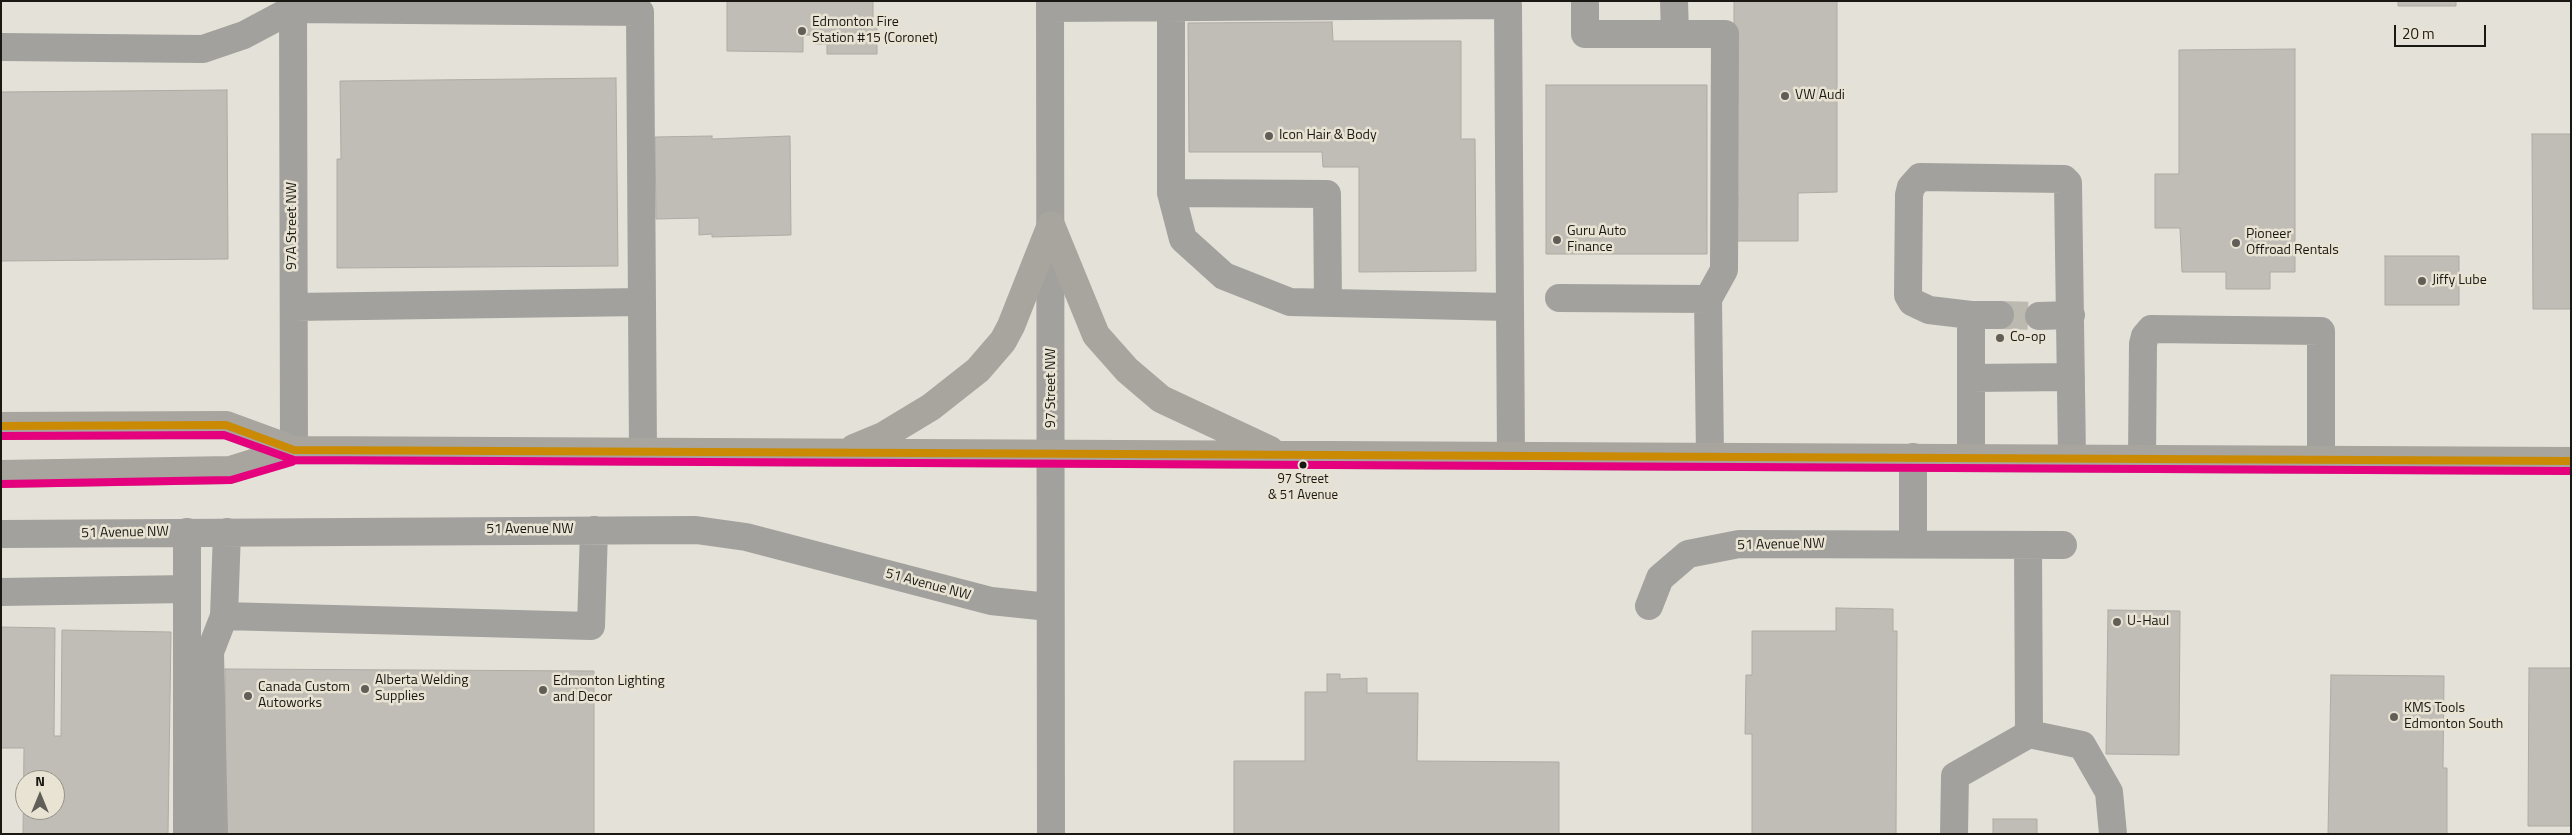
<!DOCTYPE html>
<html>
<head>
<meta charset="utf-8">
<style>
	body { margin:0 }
	#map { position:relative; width:2572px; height:835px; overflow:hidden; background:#e4e1d8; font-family:"Titillium Web",sans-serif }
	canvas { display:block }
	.frame { position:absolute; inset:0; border:2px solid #1a1813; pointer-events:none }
	.north { position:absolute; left:15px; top:770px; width:50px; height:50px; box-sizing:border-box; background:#e9e3d3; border:1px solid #969286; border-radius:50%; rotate:0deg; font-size:14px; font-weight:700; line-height:20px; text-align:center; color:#1a1813 }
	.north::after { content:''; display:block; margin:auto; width:18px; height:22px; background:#615e58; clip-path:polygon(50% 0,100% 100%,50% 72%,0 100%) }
	.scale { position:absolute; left:2394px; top:25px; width:92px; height:22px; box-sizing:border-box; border:2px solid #1a1813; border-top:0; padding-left:6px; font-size:15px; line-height:18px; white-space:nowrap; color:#1a1813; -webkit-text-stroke:4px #e9e3d3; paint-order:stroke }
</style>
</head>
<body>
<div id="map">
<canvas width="2572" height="835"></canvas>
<div class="frame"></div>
<div class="north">N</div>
<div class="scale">20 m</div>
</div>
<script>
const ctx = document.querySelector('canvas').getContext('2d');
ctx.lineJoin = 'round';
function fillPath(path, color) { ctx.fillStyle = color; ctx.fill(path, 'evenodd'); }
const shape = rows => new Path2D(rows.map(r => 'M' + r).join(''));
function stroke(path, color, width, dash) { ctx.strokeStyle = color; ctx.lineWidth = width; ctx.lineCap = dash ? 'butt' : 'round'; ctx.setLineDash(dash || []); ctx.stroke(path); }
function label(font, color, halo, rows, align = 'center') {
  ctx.font = font + ' "Titillium Web",sans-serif'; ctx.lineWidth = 5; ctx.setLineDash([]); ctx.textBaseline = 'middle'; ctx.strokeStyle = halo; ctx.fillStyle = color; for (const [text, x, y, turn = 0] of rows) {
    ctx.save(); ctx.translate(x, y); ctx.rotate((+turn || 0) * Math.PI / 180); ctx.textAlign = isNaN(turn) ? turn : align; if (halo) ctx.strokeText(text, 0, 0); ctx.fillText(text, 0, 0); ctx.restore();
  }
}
const building = shape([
	[727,1,873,1,873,27,877,27,877,54,827,54,827,44,815,44,815,35,803,35,803,52,727,51,727,1],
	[1734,1,1837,1,1837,192,1798,193,1798,241,1737,241,1738,195,1734,194,1734,1],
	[2398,1,2456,1,2456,6,2398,6,2398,1],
	[1332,22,1333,41,1461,41,1461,139,1475,139,1476,271,1359,272,1359,167,1323,167,1322,152,1189,152,1188,23,1332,22],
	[2295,49,2295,272,2270,272,2270,289,2226,289,2226,272,2182,272,2180,228,2155,228,2155,174,2179,174,2179,50,2295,49],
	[616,78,618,266,337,268,337,159,341,159,340,81,616,78],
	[1546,85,1707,85,1707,254,1546,254,1546,85],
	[227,90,228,259,1,261,1,92,227,90],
	[2532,134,2571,134,2571,309,2533,309,2532,134],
	[712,136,712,139,790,136,791,235,712,237,712,234,699,235,699,218,656,219,655,137,712,136],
	[2385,256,2459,256,2459,305,2385,305,2385,256],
	[1836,608,1893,609,1893,631,1897,631,1896,834,1752,834,1752,734,1745,734,1746,675,1752,675,1752,631,1836,631,1836,608],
	[2108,610,2180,611,2179,755,2106,754,2108,610],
	[1,627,55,628,54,736,61,736,62,630,171,632,168,834,23,834,24,748,1,748,1,627],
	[25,780,55,780,55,810,25,810,25,780],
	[2529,668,2571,668,2571,826,2528,826,2529,668],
	[225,669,594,671,594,834,225,834,225,669],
	[1327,674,1340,674,1340,679,1367,678,1367,693,1418,693,1417,761,1559,762,1559,834,1234,834,1234,761,1305,761,1305,692,1327,692,1327,674],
	[2331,675,2444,676,2443,768,2447,768,2447,834,2328,834,2331,675],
	[1993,819,2037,819,2037,834,1993,834,1993,819]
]);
const minorTunnel = shape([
	[2000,315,2039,316]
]);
const minor = shape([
	[293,1,294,450],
	[1050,1,1051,834],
	[1585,1,1585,34,1725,34,1724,270,1708,299],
	[1674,1,1675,34],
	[1171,7,1171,193,1183,239,1224,276,1290,302,1508,307],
	[1051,8,1508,5,1511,456],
	[1,47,203,49,244,35,293,9,640,12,643,451],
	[1171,193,1327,194,1328,303],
	[1559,298,1708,299,1710,456],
	[294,307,642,302],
	[1971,315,2000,315],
	[2039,316,2071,315],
	[1971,378,2071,377],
	[1913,457,1913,544],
	[1971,457,1971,315,1929,310,1912,302,1908,295,1909,195,1911,187,1920,177,2064,179,2068,183,2072,458],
	[2142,458,2143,344,2145,336,2151,329,2321,331,2321,460],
	[227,532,224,616,591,626,594,530],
	[1,534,696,530,746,537,991,601,1049,607],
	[2028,545,2029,734],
	[1,592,187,589],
	[1649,606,1660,578,1688,554,1739,544,2063,545],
	[187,834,187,532],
	[214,834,210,652,224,616],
	[1954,834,1955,776,2029,734,2082,745,2109,792,2113,834]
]);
const major = shape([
	[1051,225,1096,335,1127,370,1161,399,1270,450],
	[1,426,226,425,294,450],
	[854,448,883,436,931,407,978,370,1003,341,1011,326,1051,225],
	[1,474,230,470,294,450,2571,461]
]);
const bus1 = shape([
	[1,426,226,425,294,450,2571,461]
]);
const bus2 = shape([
	[1,436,224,435,294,460,2571,471],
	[1,484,231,480,292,462]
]);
const markers = [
	[802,31,5,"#615e58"],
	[1785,96,5,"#615e58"],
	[1269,136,5,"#615e58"],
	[1557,240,5,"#615e58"],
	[2236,243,5,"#615e58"],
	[2422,281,5,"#615e58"],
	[2000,338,5,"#615e58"],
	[1303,465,4.5,"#1a1813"],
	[2117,622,5,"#615e58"],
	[365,689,5,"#615e58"],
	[543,690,5,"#615e58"],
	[248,696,5,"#615e58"],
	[2394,717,5,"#615e58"]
];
const busNames = [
	["97 Street",1303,480],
	["& 51 Avenue",1303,496]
];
const poiNames = [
	["Edmonton Fire",812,23],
	["Station #15 (Coronet)",812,39],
	["VW Audi",1795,96],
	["Icon Hair & Body",1279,136],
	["Guru Auto",1567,232],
	["Finance",1567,248],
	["Pioneer",2246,235],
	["Offroad Rentals",2246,251],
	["Jiffy Lube",2432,281],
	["Co-op",2010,338],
	["U-Haul",2127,622],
	["Alberta Welding",375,681],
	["Supplies",375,697],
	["Edmonton Lighting",553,682],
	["and Decor",553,698],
	["Canada Custom",258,688],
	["Autoworks",258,704],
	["KMS Tools",2404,709],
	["Edmonton South",2404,725]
];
const streetNames = [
	["97A Street NW",293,226,-90],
	["97 Street NW",1052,388,-90],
	["51 Avenue NW",530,530],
	["51 Avenue NW",125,533,-1],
	["51 Avenue NW",1781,545,-1],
	["51 Avenue NW",928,585,15]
];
fillPath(building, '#c0bdb6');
stroke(building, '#aeaba4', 1);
stroke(minorTunnel, '#bcb9b1', 28, [28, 14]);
stroke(minor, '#a3a19d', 28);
stroke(major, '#a7a59e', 28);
stroke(bus1, '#cb8a04', 8);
stroke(bus2, '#e5007d', 8);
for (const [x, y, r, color] of markers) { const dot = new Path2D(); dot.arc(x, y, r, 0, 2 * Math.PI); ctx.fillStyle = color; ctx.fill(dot); stroke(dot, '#e9e3d3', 2); }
label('13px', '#1a1813', '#e9e3d3', busNames);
label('14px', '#1a1813', '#e9e3d3', poiNames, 'left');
label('14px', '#1a1813', '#e9e3d3', streetNames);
</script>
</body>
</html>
